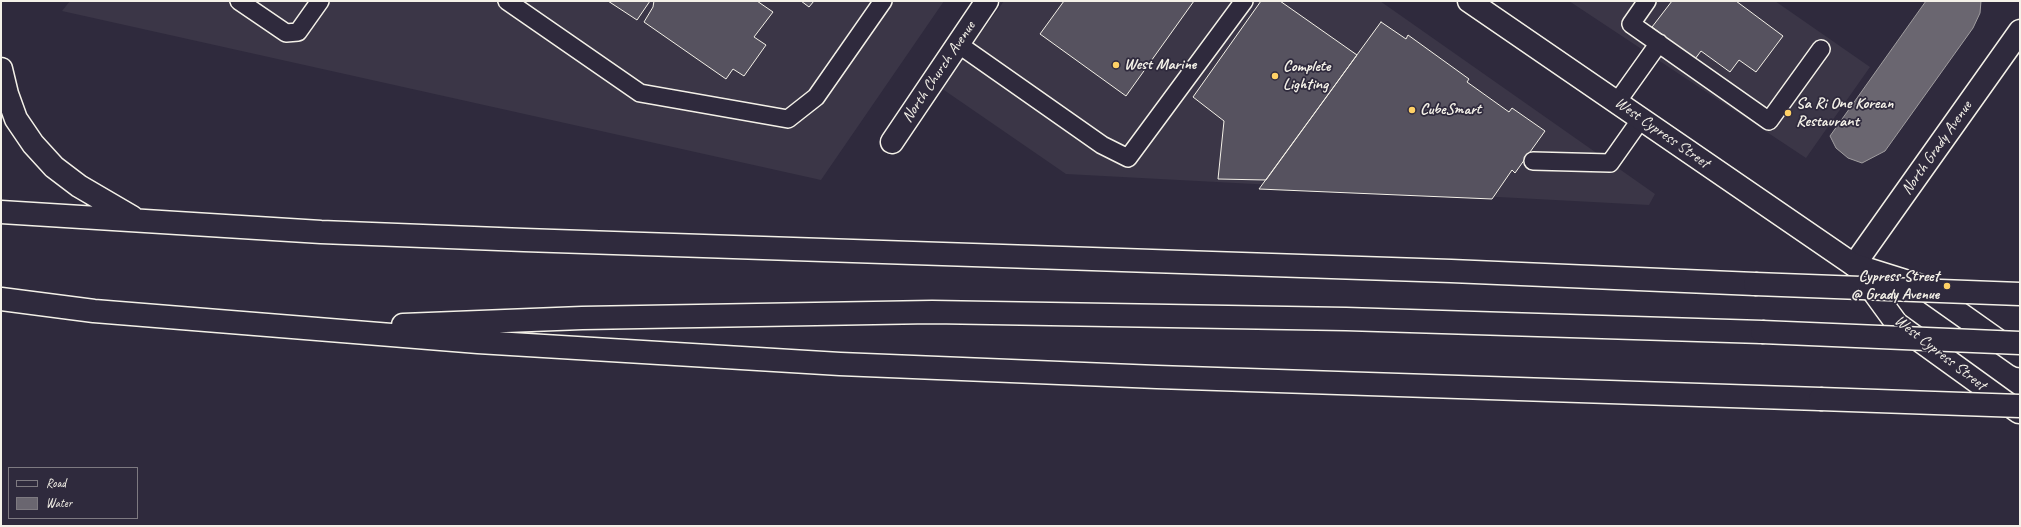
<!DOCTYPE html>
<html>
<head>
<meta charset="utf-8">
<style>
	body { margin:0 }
	#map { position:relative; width:2021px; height:527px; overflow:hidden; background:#2f2a3d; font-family:Caveat,sans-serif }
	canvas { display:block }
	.frame { position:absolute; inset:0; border:2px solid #f4f1e8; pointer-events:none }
	.legend { position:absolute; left:8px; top:467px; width:130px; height:52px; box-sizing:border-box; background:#2f2a3d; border:1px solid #7e7a81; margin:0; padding:5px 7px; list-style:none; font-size:12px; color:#f4f1e8 }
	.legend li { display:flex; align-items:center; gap:8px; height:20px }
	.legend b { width:20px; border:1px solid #7e7a81 }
</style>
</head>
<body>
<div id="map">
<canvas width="2021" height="527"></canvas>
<div class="frame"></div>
<ul class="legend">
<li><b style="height:5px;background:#2f2a3d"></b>Road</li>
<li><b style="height:11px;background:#6a6670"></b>Water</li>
</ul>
</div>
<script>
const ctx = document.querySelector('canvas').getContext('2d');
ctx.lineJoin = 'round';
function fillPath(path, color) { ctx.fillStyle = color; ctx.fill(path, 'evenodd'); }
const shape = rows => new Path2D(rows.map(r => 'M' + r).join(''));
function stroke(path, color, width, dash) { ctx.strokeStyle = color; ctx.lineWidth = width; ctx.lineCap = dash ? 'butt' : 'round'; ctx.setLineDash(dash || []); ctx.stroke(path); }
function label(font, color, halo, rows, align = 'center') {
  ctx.font = font + ' Caveat,sans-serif'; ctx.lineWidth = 3.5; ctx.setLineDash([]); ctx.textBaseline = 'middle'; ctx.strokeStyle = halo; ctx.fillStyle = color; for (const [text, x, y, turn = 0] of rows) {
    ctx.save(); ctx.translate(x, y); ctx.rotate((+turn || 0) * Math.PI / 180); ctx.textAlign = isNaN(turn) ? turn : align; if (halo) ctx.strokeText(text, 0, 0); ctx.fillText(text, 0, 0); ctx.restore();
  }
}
const built = shape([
	[70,1,944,1,821,180,62,11],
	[1004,1,1380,1,1655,194,1649,205,1066,174,941,88],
	[1569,1,1775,1,1870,67,1806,158]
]);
const water = shape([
	[1926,1,1981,1,1980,13,1973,28,1885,151,1862,163,1848,158,1836,148,1830,136,1926,1]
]);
const building = shape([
	[608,1,650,1,637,20,608,1],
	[654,1,757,1,773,12,754,37,766,45,744,76,733,69,726,79,644,22,653,7,654,1],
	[801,1,814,1,809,7,801,1],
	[1064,1,1194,1,1126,96,1040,34,1064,1],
	[1261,1,1280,1,1357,55,1266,180,1218,179,1224,121,1193,97,1261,1],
	[1672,1,1736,1,1783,36,1756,72,1739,60,1730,72,1701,51,1695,59,1652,27,1672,1],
	[1381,22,1406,39,1408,35,1469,79,1467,82,1509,112,1512,108,1545,131,1515,173,1512,170,1492,199,1259,189,1381,22]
]);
const lane = shape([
	[239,1,286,33,298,32,320,1],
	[507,1,640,93,788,119,816,97,883,1],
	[1647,1,1631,24,1769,121,1821,49],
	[958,44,1102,145,1128,158,1244,1],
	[1617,102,1659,43],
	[1533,161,1610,163,1641,119]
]);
const street = shape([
	[892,142,987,1],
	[1854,265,2020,31]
]);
const secondary = shape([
	[1469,1,1854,265,1921,286,2020,356],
	[1862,276,1897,324,2019,412]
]);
const highway = shape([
	[1,69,7,94,16,119,33,144,54,167,79,186,132,217],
	[1,212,321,232,524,240,1451,271,1755,284],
	[1,299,94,311,478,342,840,364,1157,377,1820,399],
	[403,325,582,318,932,312,1346,319,1762,332]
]);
const highwayBridge = shape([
	[1755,284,2020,294],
	[1762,332,2020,343],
	[1820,399,2020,406]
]);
const markers = [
	[1116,65,4,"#ffd166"],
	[1275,76,4,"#ffd166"],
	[1412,110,4,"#ffd166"],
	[1788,113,4,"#ffd166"],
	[1947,286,4,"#ffd166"]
];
const poiNames = [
	["West Marine",1124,65],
	["Complete",1283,67],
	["Lighting",1283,85],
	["Sa Ri One Korean",1796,104],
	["Restaurant",1796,122],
	["CubeSmart",1420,110],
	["Cypress Street",1939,277,"right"],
	["@ Grady Avenue",1939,295,"right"]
];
const streetNames = [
	["North Church Avenue",939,72,-56],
	["West Cypress Street",1662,133,35],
	["North Grady Avenue",1937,148,-55],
	["West Cypress Street",1940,353,38]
];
fillPath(built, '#3b3647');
fillPath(water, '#6a6670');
stroke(water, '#a19ea0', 1);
fillPath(building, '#56525f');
stroke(building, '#f4f1e8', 1);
stroke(lane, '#f4f1e8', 20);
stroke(street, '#f4f1e8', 25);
stroke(secondary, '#f4f1e8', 25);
stroke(highway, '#f4f1e8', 25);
stroke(lane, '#2f2a3d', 17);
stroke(street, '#2f2a3d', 22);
stroke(secondary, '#2f2a3d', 22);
stroke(highway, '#2f2a3d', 22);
stroke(highwayBridge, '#f4f1e8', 25, []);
stroke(highwayBridge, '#2f2a3d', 22);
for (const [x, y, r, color] of markers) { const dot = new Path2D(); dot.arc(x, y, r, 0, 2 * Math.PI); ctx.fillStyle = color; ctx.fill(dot); stroke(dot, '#2f2a3d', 1.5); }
label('bold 16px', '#f4f1e8', '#2f2a3d', poiNames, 'left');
label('16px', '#f4f1e8', '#2f2a3d', streetNames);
</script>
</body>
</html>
